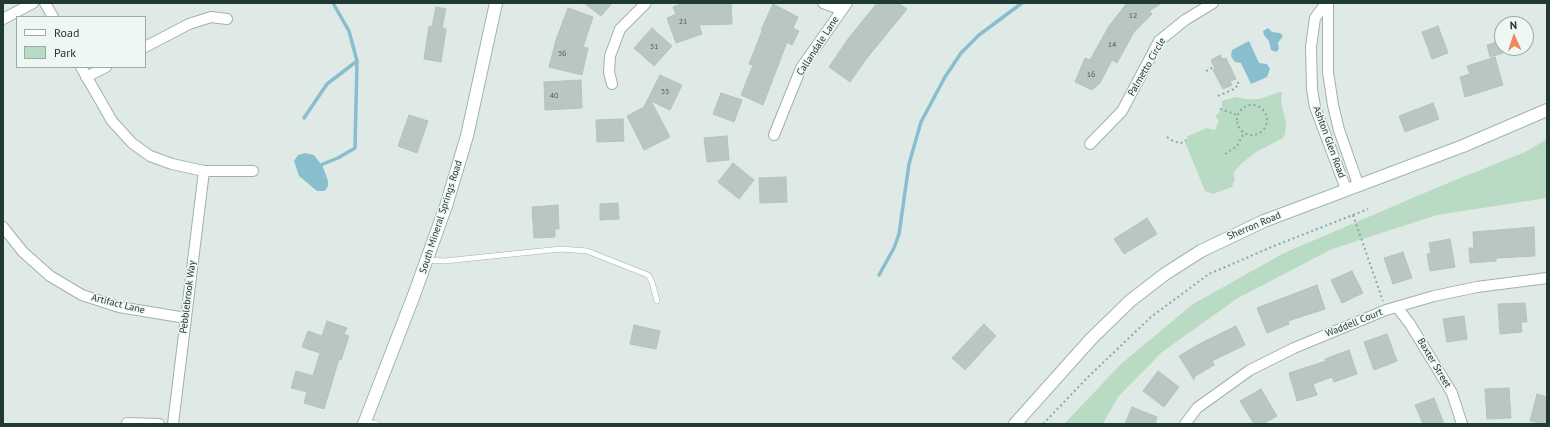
<!DOCTYPE html>
<html>
<head>
<meta charset="utf-8">
<style>
	body { margin:0 }
	#map { position:relative; width:1550px; height:427px; overflow:hidden; background:#dfeae6; font-family:"PT Sans",sans-serif }
	canvas { display:block }
	.frame { position:absolute; inset:0; border:4px solid #213934; pointer-events:none }
	.legend { position:absolute; left:16px; top:16px; width:130px; height:52px; box-sizing:border-box; background:#eff7f4; border:1px solid #9daba7; margin:0; padding:5px 7px; list-style:none; font-size:12px; color:#213934 }
	.legend li { display:flex; align-items:center; gap:8px; height:20px }
	.legend b { width:20px; border:1px solid #9daba7 }
	.north { position:absolute; left:1494px; top:16px; width:40px; height:40px; box-sizing:border-box; background:#eff7f4; border:1px solid #9daba7; border-radius:50%; rotate:357deg; font-size:11px; font-weight:700; line-height:16px; text-align:center; color:#213934 }
	.north::after { content:''; display:block; margin:auto; width:14px; height:18px; background:#ed895a; clip-path:polygon(50% 0,100% 100%,50% 72%,0 100%) }
</style>
</head>
<body>
<div id="map">
<canvas width="1550" height="427"></canvas>
<div class="frame"></div>
<ul class="legend">
<li><b style="height:5px;background:#fff"></b>Road</li>
<li><b style="height:11px;background:#b9dbc4"></b>Park</li>
</ul>
<div class="north">N</div>
</div>
<script>
const ctx = document.querySelector('canvas').getContext('2d');
ctx.lineJoin = 'round';
function fillPath(path, color) { ctx.fillStyle = color; ctx.fill(path, 'evenodd'); }
const shape = rows => new Path2D(rows.map(r => 'M' + r).join(''));
function stroke(path, color, width, dash) { ctx.strokeStyle = color; ctx.lineWidth = width; ctx.lineCap = dash ? 'butt' : 'round'; ctx.setLineDash(dash || []); ctx.stroke(path); }
function label(font, color, halo, rows, align = 'center') {
  ctx.font = font + ' "PT Sans",sans-serif'; ctx.lineWidth = 3; ctx.setLineDash([]); ctx.textBaseline = 'middle'; ctx.strokeStyle = halo; ctx.fillStyle = color; for (const [text, x, y, turn = 0] of rows) {
    ctx.save(); ctx.translate(x, y); ctx.rotate((+turn || 0) * Math.PI / 180); ctx.textAlign = isNaN(turn) ? turn : align; if (halo) ctx.strokeText(text, 0, 0); ctx.fillText(text, 0, 0); ctx.restore();
  }
}
const green = shape([
	[1280,92,1282,92,1281,102,1286,122,1285,134,1283,138,1256,152,1242,163,1233,173,1235,179,1232,187,1213,194,1205,191,1185,142,1188,136,1207,128,1215,130,1219,120,1215,117,1222,109,1222,101,1235,97,1246,99,1259,99],
	[1547,139,1547,198,1437,215,1332,249,1238,298,1162,352,1118,397,1103,424,1064,424,1121,364,1193,304,1284,253,1436,188,1525,152]
]);
const water = shape([
	[1268,28,1272,32,1280,33,1283,36,1278,43,1279,49,1276,52,1271,50,1269,41,1264,35,1263,31],
	[1249,41,1259,63,1267,64,1270,69,1267,77,1251,84,1241,63,1235,62,1231,56,1232,50],
	[305,153,314,155,323,167,328,181,328,186,325,191,317,191,299,176,294,161,298,155]
]);
const stream = shape([
	[304,118,327,84,357,61],
	[318,166,338,158,355,148,357,61,349,31,333,3],
	[879,275,894,248,899,234,909,164,921,122,945,77,961,53,979,35,1022,3]
]);
const building = shape([
	[584,3,612,3,601,16,584,3],
	[683,3,731,3,732,24,699,25,702,34,676,43,667,18,676,14,673,7,683,3],
	[877,3,898,3,907,9,867,58,850,82,829,67,848,39,877,3],
	[1127,3,1162,3,1149,11,1152,14,1134,32,1117,63,1112,60,1100,83,1092,90,1075,82,1085,58,1090,60,1109,26,1127,3],
	[773,4,798,17,793,28,799,31,792,45,787,42,763,105,741,95,753,65,749,64,762,31,761,30,773,4],
	[436,7,446,9,442,28,446,29,441,62,424,59,429,26,432,27,436,7],
	[568,8,593,17,583,47,588,48,582,75,549,67,556,40,568,8],
	[1438,26,1448,53,1432,59,1422,32,1438,26],
	[652,28,672,46,654,66,634,48,652,28],
	[1500,41,1503,53,1490,57,1487,45,1500,41],
	[1220,55,1222,59,1226,58,1236,79,1230,81,1232,85,1223,89,1213,70,1215,69,1211,60,1220,55],
	[1495,57,1503,85,1465,97,1460,77,1470,74,1467,66,1495,57],
	[660,75,682,85,670,110,651,101,670,137,644,150,627,116,644,107,660,75],
	[581,80,582,108,545,110,544,82,581,80],
	[721,93,742,100,734,122,713,114,721,93],
	[1433,103,1439,119,1405,132,1399,116,1433,103],
	[409,115,428,121,417,153,398,146,409,115],
	[623,119,624,141,597,142,596,120,623,119],
	[727,136,729,160,707,162,704,138,727,136],
	[733,163,754,180,739,199,718,182,733,163],
	[786,177,787,202,760,203,759,178,786,177],
	[618,203,619,219,600,220,600,204,618,203],
	[558,205,559,229,555,229,555,237,534,238,532,207,558,205],
	[1147,218,1157,234,1124,254,1114,239,1147,218],
	[1534,227,1535,256,1496,258,1496,261,1470,263,1469,248,1474,248,1473,232,1534,227],
	[1450,239,1455,267,1430,271,1427,254,1431,253,1429,243,1450,239],
	[1403,252,1412,278,1393,284,1384,258,1403,252],
	[1352,271,1363,293,1342,303,1331,280,1352,271],
	[1317,285,1325,309,1288,321,1289,324,1267,333,1257,308,1317,285],
	[1525,303,1527,322,1521,322,1522,332,1500,334,1498,304,1525,303],
	[1464,316,1467,339,1447,342,1443,319,1464,316],
	[327,321,347,328,344,334,349,336,341,360,339,359,324,409,304,403,307,392,291,388,296,371,313,376,320,353,302,347,308,331,322,336,327,321],
	[984,324,996,336,965,370,952,358,984,324],
	[634,325,660,331,656,349,630,344,634,325],
	[1236,326,1245,345,1212,361,1214,365,1194,377,1194,380,1179,356,1201,343,1236,326],
	[1387,334,1397,361,1374,370,1364,342,1387,334],
	[1349,350,1357,374,1334,382,1332,377,1313,384,1317,395,1297,401,1289,373,1326,361,1325,359,1349,350],
	[1158,371,1179,387,1164,407,1143,391,1158,371],
	[1509,388,1511,418,1487,419,1485,389,1509,388],
	[1261,389,1277,416,1263,424,1254,424,1240,401,1261,389],
	[1537,394,1547,397,1547,424,1530,421,1537,394],
	[1434,398,1444,424,1423,424,1415,405,1434,398],
	[1132,407,1157,417,1155,424,1125,424,1132,407]
]);
const path = shape([
	[1206,71,1214,67],
	[1218,96,1234,89,1239,84,1237,81],
	'1237 120a15 15 0 1 1 30 0a15 15 0 1 1-30 0Z',
	[1220,109,1238,115],
	[1167,137,1173,141,1181,143,1186,140],
	[1225,154,1237,146,1244,133],
	[1353,215,1383,301],
	[1043,424,1088,377,1151,317,1209,274,1274,246,1368,209]
]);
const lane = shape([
	[428,260,444,261,561,249,587,251,648,275,652,282,657,301],
	[365,422,377,424]
]);
const street = shape([
	[45,3,53,17],
	[823,3,842,10],
	[1326,3,1315,18,1311,47,1312,89,1315,107,1346,189],
	[1328,3,1328,72,1333,105,1339,130,1358,184],
	[3,19,33,3],
	[145,47,189,24,211,17,227,19],
	[81,67,112,121,132,143,150,156,172,164,204,171,253,171],
	[86,77,106,67],
	[612,84,609,72,610,56,620,29,646,3],
	[774,135,801,68,847,3],
	[1090,144,1122,111,1159,41,1185,20,1213,3],
	[3,227,23,252,50,276,82,295,119,307,186,318],
	[1397,307,1410,324,1452,393,1462,424],
	[127,423,159,424],
	[173,424,204,171],
	[1185,424,1197,408,1250,370,1294,348,1386,310,1434,296,1477,287,1547,278]
]);
const secondary = shape([
	[364,424,414,295,446,206,467,136,496,3],
	[1015,424,1091,339,1130,301,1165,274,1201,251,1264,221,1463,146,1547,110]
]);
const numberNames = [
	["12",1133,16],
	["21",683,22],
	["14",1112,45],
	["31",654,47],
	["36",562,54],
	["16",1091,75],
	["35",665,92],
	["40",554,96]
];
const streetNames = [
	["Callandale Lane",818,46,-57],
	["Palmetto Circle",1147,67,-60],
	["Ashton Glen Road",1329,142,70],
	["South Mineral Springs Road",441,217,-72],
	["Sherron Road",1254,226,-23],
	["Pebblebrook Way",188,297,-83],
	["Artifact Lane",118,304,14],
	["Waddell Court",1354,323,-22],
	["Baxter Street",1434,363,59]
];
fillPath(green, '#b9dbc4');
fillPath(water, '#89bece');
stroke(stream, '#89bece', 3.5);
fillPath(building, '#b8c7c2');
stroke(building, '#b2c3bd', 1);
stroke(lane, '#a2b1ad', 6);
stroke(street, '#a2b1ad', 12);
stroke(secondary, '#9fb5af', 14);
stroke(path, '#81ada2', 2, [2, 3]);
stroke(lane, '#fff', 5);
stroke(street, '#fff', 10);
stroke(secondary, '#fff', 12);
label('8px', '#475c58', null, numberNames);
label('10px', '#213934', '#eff7f4', streetNames);
</script>
</body>
</html>
